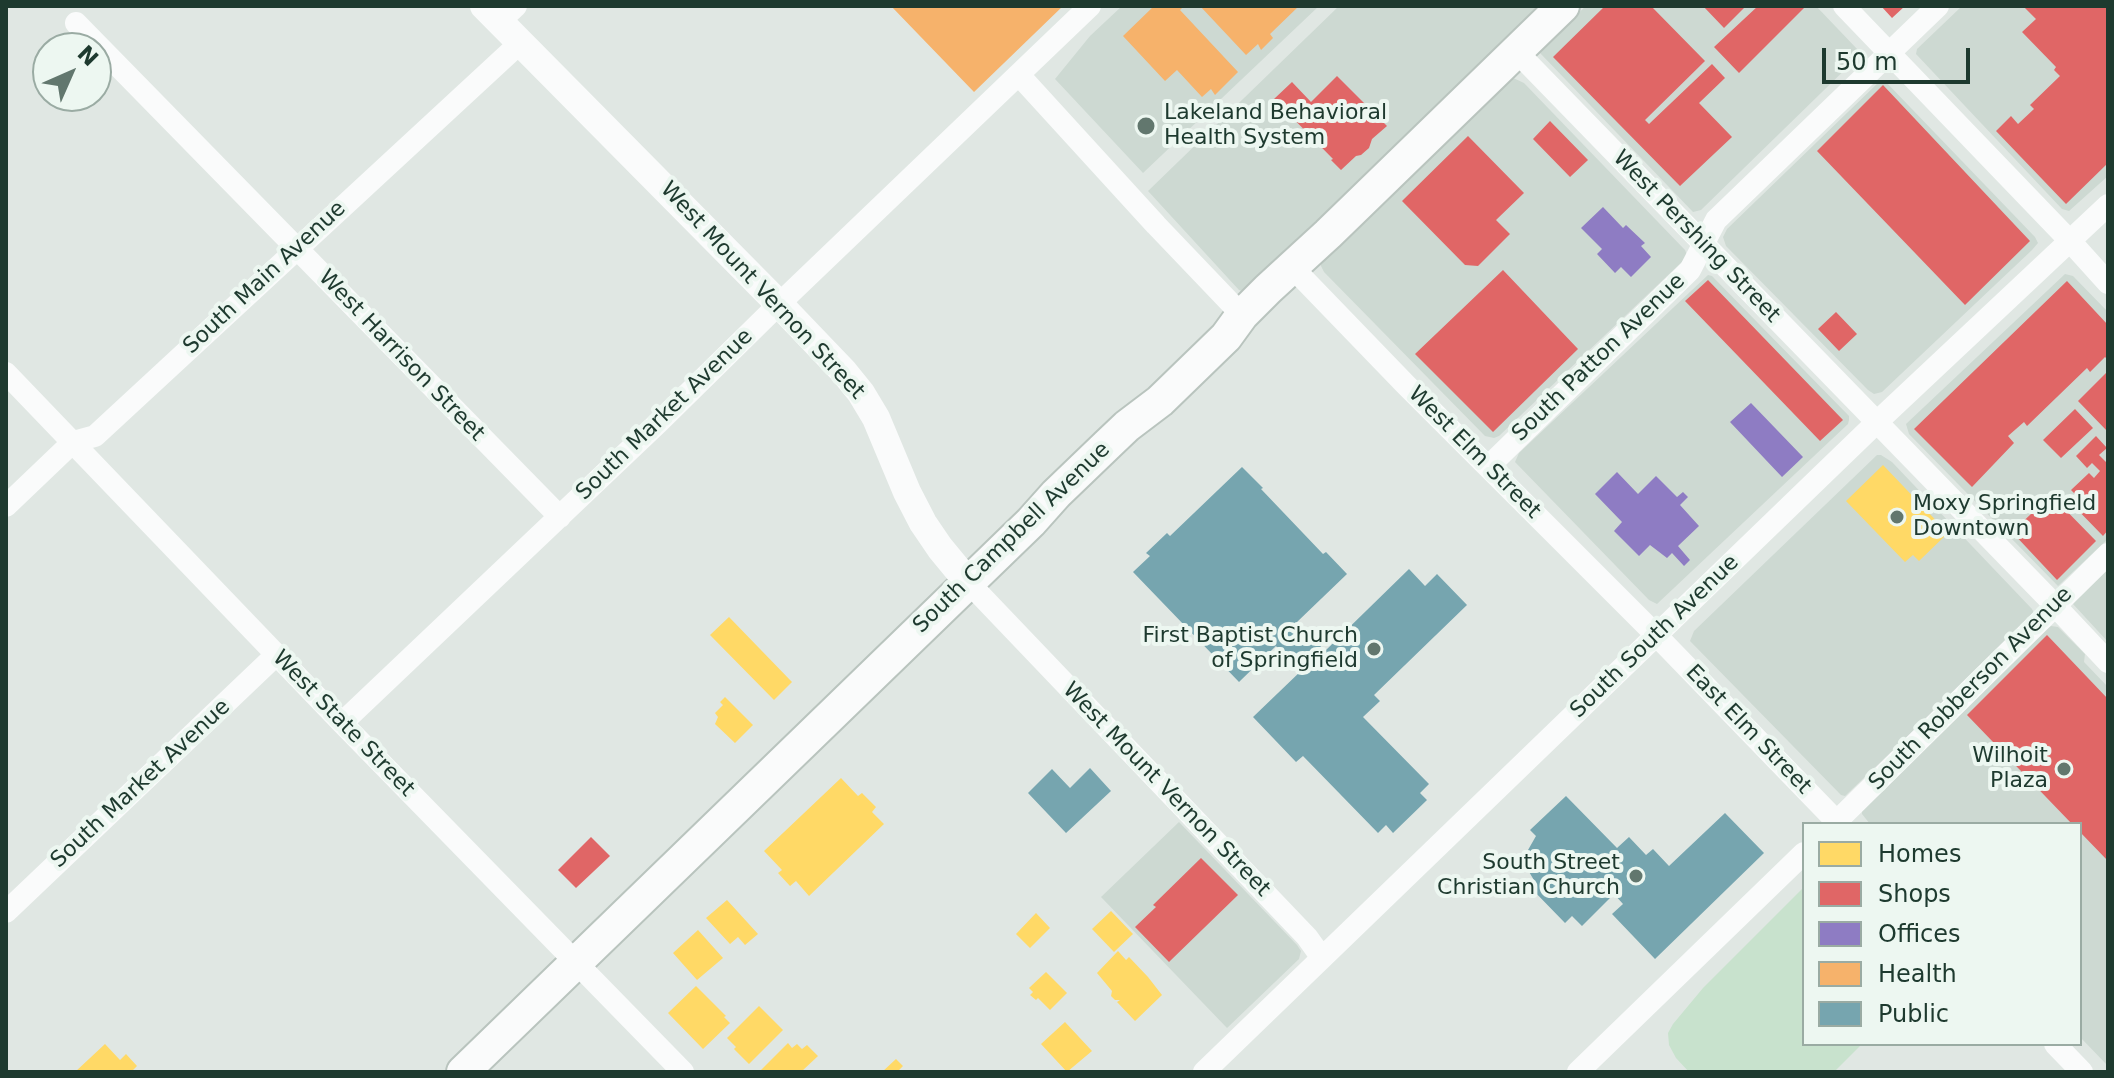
<!DOCTYPE html>
<html>
<head>
<meta charset="utf-8">
<style>
	body { margin:0 }
	#map { position:relative; width:2114px; height:1078px; overflow:hidden; background:#e0e7e3; font-family:"DejaVu Sans",sans-serif }
	canvas { display:block }
	.frame { position:absolute; inset:0; border:8px solid #1e3a2f; pointer-events:none }
	.legend { position:absolute; left:1802px; top:822px; width:280px; height:224px; box-sizing:border-box; background:#edf7f1; border:2px solid #9aaba3; margin:0; padding:10px 14px; list-style:none; font-size:24px; color:#1e3a2f }
	.legend li { display:flex; align-items:center; gap:16px; height:40px }
	.legend b { width:40px; border:2px solid #9aaba3 }
	.north { position:absolute; left:32px; top:32px; width:80px; height:80px; box-sizing:border-box; background:#edf7f1; border:2px solid #9aaba3; border-radius:50%; rotate:45deg; font-size:22px; font-weight:700; line-height:32px; text-align:center; color:#1e3a2f }
	.north::after { content:''; display:block; margin:auto; width:28px; height:36px; background:#62776e; clip-path:polygon(50% 0,100% 100%,50% 72%,0 100%) }
	.scale { position:absolute; left:1822px; top:48px; width:148px; height:36px; box-sizing:border-box; border:4px solid #1e3a2f; border-top:0; padding-left:10px; font-size:24px; line-height:28px; white-space:nowrap; color:#1e3a2f; -webkit-text-stroke:6px #edf7f1; paint-order:stroke }
</style>
</head>
<body>
<div id="map">
<canvas width="2114" height="1078"></canvas>
<div class="frame"></div>
<ul class="legend">
<li><b style="height:22px;background:#ffd966"></b>Homes</li>
<li><b style="height:22px;background:#e06666"></b>Shops</li>
<li><b style="height:22px;background:#8e7cc3"></b>Offices</li>
<li><b style="height:22px;background:#f6b26b"></b>Health</li>
<li><b style="height:22px;background:#76a5af"></b>Public</li>
</ul>
<div class="north">N</div>
<div class="scale">50 m</div>
</div>
<script>
const ctx = document.querySelector('canvas').getContext('2d');
ctx.lineJoin = 'round';
function fillPath(path, color) { ctx.fillStyle = color; ctx.fill(path, 'evenodd'); }
const shape = rows => new Path2D(rows.map(r => 'M' + r).join(''));
function stroke(path, color, width, dash) { ctx.strokeStyle = color; ctx.lineWidth = width; ctx.lineCap = dash ? 'butt' : 'round'; ctx.setLineDash(dash || []); ctx.stroke(path); }
function label(font, color, halo, rows, align = 'center') {
  ctx.font = font + ' "DejaVu Sans",sans-serif'; ctx.lineWidth = 8; ctx.setLineDash([]); ctx.textBaseline = 'middle'; ctx.strokeStyle = halo; ctx.fillStyle = color; for (const [text, x, y, turn = 0] of rows) {
    ctx.save(); ctx.translate(x, y); ctx.rotate((+turn || 0) * Math.PI / 180); ctx.textAlign = isNaN(turn) ? turn : align; if (halo) ctx.strokeText(text, 0, 0); ctx.fillText(text, 0, 0); ctx.restore();
  }
}
const built = shape([
	[1122,6,1319,6,1143,173,1055,79,1090,36],
	[1339,6,1548,6,1244,292,1239,290,1148,191],
	[1586,6,1816,6,1859,51,1860,55,1701,210,1693,212,1540,53,1541,43,1556,34],
	[1962,6,2108,6,2108,176,2069,211,2062,209,1916,54,1917,49],
	[1509,76,1524,83,1685,250,1687,255,1685,259,1499,436,1494,438,1485,436,1324,272,1321,266,1321,259,1329,246,1339,246,1484,106],
	[1885,81,2035,237,2038,243,2032,250,1882,392,1874,394,1868,390,1726,246,1723,237,1727,229,1879,82],
	[2065,274,2073,276,2108,312,2108,539,2058,586,1909,434,1906,424],
	[1708,275,1712,276,1849,416,1849,420,1848,424,1657,604,1649,600,1515,462,1519,453],
	[1877,455,1881,455,1892,462,2032,609,2034,613,2029,621,1845,796,1841,795,1690,641,1694,631],
	[2108,567,2108,642,2073,604,2074,601],
	[2051,626,2058,627,2085,654,2084,662,2108,687,2108,1066,2080,1037,2080,824,1870,824,1862,814,1862,810,2046,629],
	[1179,822,1297,945,1301,951,1299,959,1227,1028,1101,897]
]);
const green = shape([
	[1804,887,1804,1044,1862,1044,1834,1072,1689,1072,1676,1058,1669,1045,1668,1033,1673,1024,1703,988]
]);
const homes = shape([
	[1883,465,1948,533,1919,561,1913,555,1905,562,1846,501],
	[729,617,792,682,774,700,710,635],
	[725,697,753,725,735,743,715,724,718,717,715,713,723,705,720,702],
	[841,778,858,796,862,793,876,807,872,812,884,824,809,896,796,881,790,886,778,873,782,870,764,851],
	[727,900,758,934,745,945,738,937,730,944,706,918],
	[1111,911,1133,934,1114,952,1092,929],
	[1036,913,1050,928,1030,948,1016,934],
	[698,930,723,958,697,980,673,953],
	[1118,951,1126,960,1129,957,1148,977,1162,995,1135,1021,1117,1002,1120,1000,1115,1000,1111,996,1112,991,1097,973],
	[1046,972,1067,993,1050,1010,1038,998,1036,1000,1030,995,1033,992,1029,988],
	[696,986,726,1016,724,1017,730,1023,703,1049,668,1013],
	[759,1006,783,1030,749,1064,734,1049,736,1047,727,1038],
	[1065,1022,1092,1051,1067,1072,1041,1044],
	[788,1043,792,1048,797,1044,802,1049,807,1045,818,1056,801,1072,759,1072],
	[105,1044,120,1060,126,1054,137,1066,131,1072,75,1072],
	[896,1059,903,1066,897,1072,882,1072]
]);
const shops = shape([
	[1605,6,1651,6,1705,61,1645,120,1649,124,1712,64,1725,78,1699,103,1732,137,1680,186,1553,57],
	[1703,6,1746,6,1724,28],
	[1758,6,1806,6,1739,73,1714,47],
	[1881,6,1905,6,1892,18],
	[2023,6,2108,6,2108,163,2066,204,1996,131,2011,116,2018,124,2034,109,2030,105,2060,76,2054,70,2056,67,2022,32,2036,19],
	[1337,76,1387,126,1372,139,1369,148,1361,155,1356,156,1341,170,1331,160,1333,159,1274,99,1292,82,1311,102],
	[1883,85,2030,241,1965,305,1817,151],
	[1550,121,1588,160,1570,177,1533,139],
	[1468,136,1524,193,1496,220,1510,234,1478,266,1465,265,1402,201],
	[1503,270,1578,349,1493,432,1415,354],
	[1708,280,1843,420,1820,441,1685,301],
	[2067,281,2108,325,2108,360,2105,357,2090,372,2087,368,2027,426,2024,422,2008,436,2014,443,1972,487,1914,429],
	[1836,312,1857,334,1839,351,1818,329],
	[2108,371,2108,432,2078,401],
	[2075,409,2093,428,2061,458,2043,440],
	[2096,436,2107,448,2099,455,2108,464,2108,530,2103,536,2070,502,2076,495,2071,490,2089,473,2094,478,2100,471,2092,463,2087,468,2076,456],
	[2051,495,2096,541,2057,580,2012,532],
	[2047,635,2108,699,2108,861,2080,832,2080,824,2072,824,1967,715],
	[591,837,610,856,576,888,558,870],
	[1201,858,1238,895,1169,962,1135,927,1156,907,1153,905]
]);
const offices = shape([
	[1603,207,1623,228,1626,225,1645,243,1641,246,1651,257,1631,277,1621,267,1615,273,1597,254,1602,249,1581,228],
	[1751,403,1803,457,1782,477,1730,422],
	[1617,472,1638,494,1656,476,1677,497,1683,492,1688,497,1680,505,1699,526,1678,546,1690,560,1684,566,1672,553,1667,558,1650,545,1639,556,1614,531,1622,522,1595,494]
]);
const health = shape([
	[891,6,1063,6,974,92],
	[1154,6,1184,6,1180,10,1238,72,1215,95,1211,89,1202,97,1177,70,1165,81,1123,36],
	[1200,6,1299,6,1270,34,1273,38,1261,50,1258,44,1246,55]
]);
const public = shape([
	[1242,467,1263,488,1261,489,1323,554,1326,552,1347,574,1297,622,1325,651,1409,569,1425,586,1437,574,1467,605,1374,695,1380,701,1363,717,1429,784,1420,793,1427,800,1393,833,1386,825,1378,833,1303,756,1296,762,1253,717,1303,669,1282,648,1279,650,1276,646,1239,682,1133,572,1150,556,1146,553,1167,533,1170,536],
	[1090,768,1111,791,1066,833,1028,793,1052,769,1070,788],
	[1566,796,1617,848,1629,837,1646,855,1653,849,1669,866,1725,813,1764,853,1655,959,1612,914,1623,904,1614,894,1582,926,1572,916,1565,923,1530,887,1535,882,1528,870,1528,850,1536,836,1530,830]
]);
const minor = shape([
	[1844,6,2070,241,2108,283],
	[499,22,516,6],
	[76,23,560,517],
	[1516,51,2045,595,2108,662],
	[1019,75,1156,225,1242,315],
	[1293,268,1406,385,1657,636,1839,824],
	[6,373,342,723,683,1072],
	[1488,467,1690,270,1716,220,1938,6],
	[6,506,73,442,95,436,520,43],
	[968,582,1307,937,1322,958],
	[342,723,658,423,779,304,1090,6],
	[1834,824,2108,554],
	[6,912,276,655],
	[2055,1044,2082,1072],
	[1204,1072,1877,422,2108,205],
	[1578,1072,1804,853]
]);
const tertiary = shape([
	[484,6,779,304,844,372,861,393,876,418,907,492,923,523,940,548,968,582]
]);
const secondary = shape([
	[463,1072,1031,522,1056,494,1107,445,1127,426,1160,401,1226,337,1242,315,1268,289,1328,234,1563,6]
]);
const markers = [
	[1146,126,10,"#62776e"],
	[1897,517,8,"#62776e"],
	[1374,649,8,"#62776e"],
	[2064,769,8,"#62776e"],
	[1636,876,8,"#62776e"]
];
const poiNames = [
	["Lakeland Behavioral",1164,113,"left"],
	["Health System",1164,138,"left"],
	["Moxy Springfield",1913,504,"left"],
	["Downtown",1913,529,"left"],
	["First Baptist Church",1358,636],
	["of Springfield",1358,661],
	["Wilhoit",2048,756],
	["Plaza",2048,781],
	["South Street",1620,863],
	["Christian Church",1620,888]
];
const streetNames = [
	["West Pershing Street",1696,237,46],
	["South Main Avenue",265,278,-43],
	["West Mount Vernon Street",762,291,47],
	["West Harrison Street",401,356,46],
	["South Patton Avenue",1599,358,-44],
	["South Market Avenue",665,415,-44],
	["West Elm Street",1474,453,45],
	["South Campbell Avenue",1012,538,-44],
	["South South Avenue",1655,637,-44],
	["South Robberson Avenue",1971,689,-45],
	["West State Street",343,724,46],
	["East Elm Street",1748,730,46],
	["South Market Avenue",141,784,-43],
	["West Mount Vernon Street",1166,790,46]
];
fillPath(built, '#cdd9d2');
fillPath(green, '#c8e2cd');
fillPath(homes, '#ffd966');
fillPath(shops, '#e06666');
fillPath(offices, '#8e7cc3');
fillPath(health, '#f6b26b');
fillPath(public, '#76a5af');
stroke(secondary, '#b9c4be', 36);
stroke(minor, '#fafbfb', 22);
stroke(tertiary, '#fafbfb', 28);
stroke(secondary, '#fafbfb', 32);
for (const [x, y, r, color] of markers) { const dot = new Path2D(); dot.arc(x, y, r, 0, 2 * Math.PI); ctx.fillStyle = color; ctx.fill(dot); stroke(dot, '#edf7f1', 3); }
label('22px', '#1e3a2f', '#edf7f1', poiNames, 'right');
label('22px', '#1e3a2f', '#edf7f1', streetNames);
</script>
</body>
</html>
